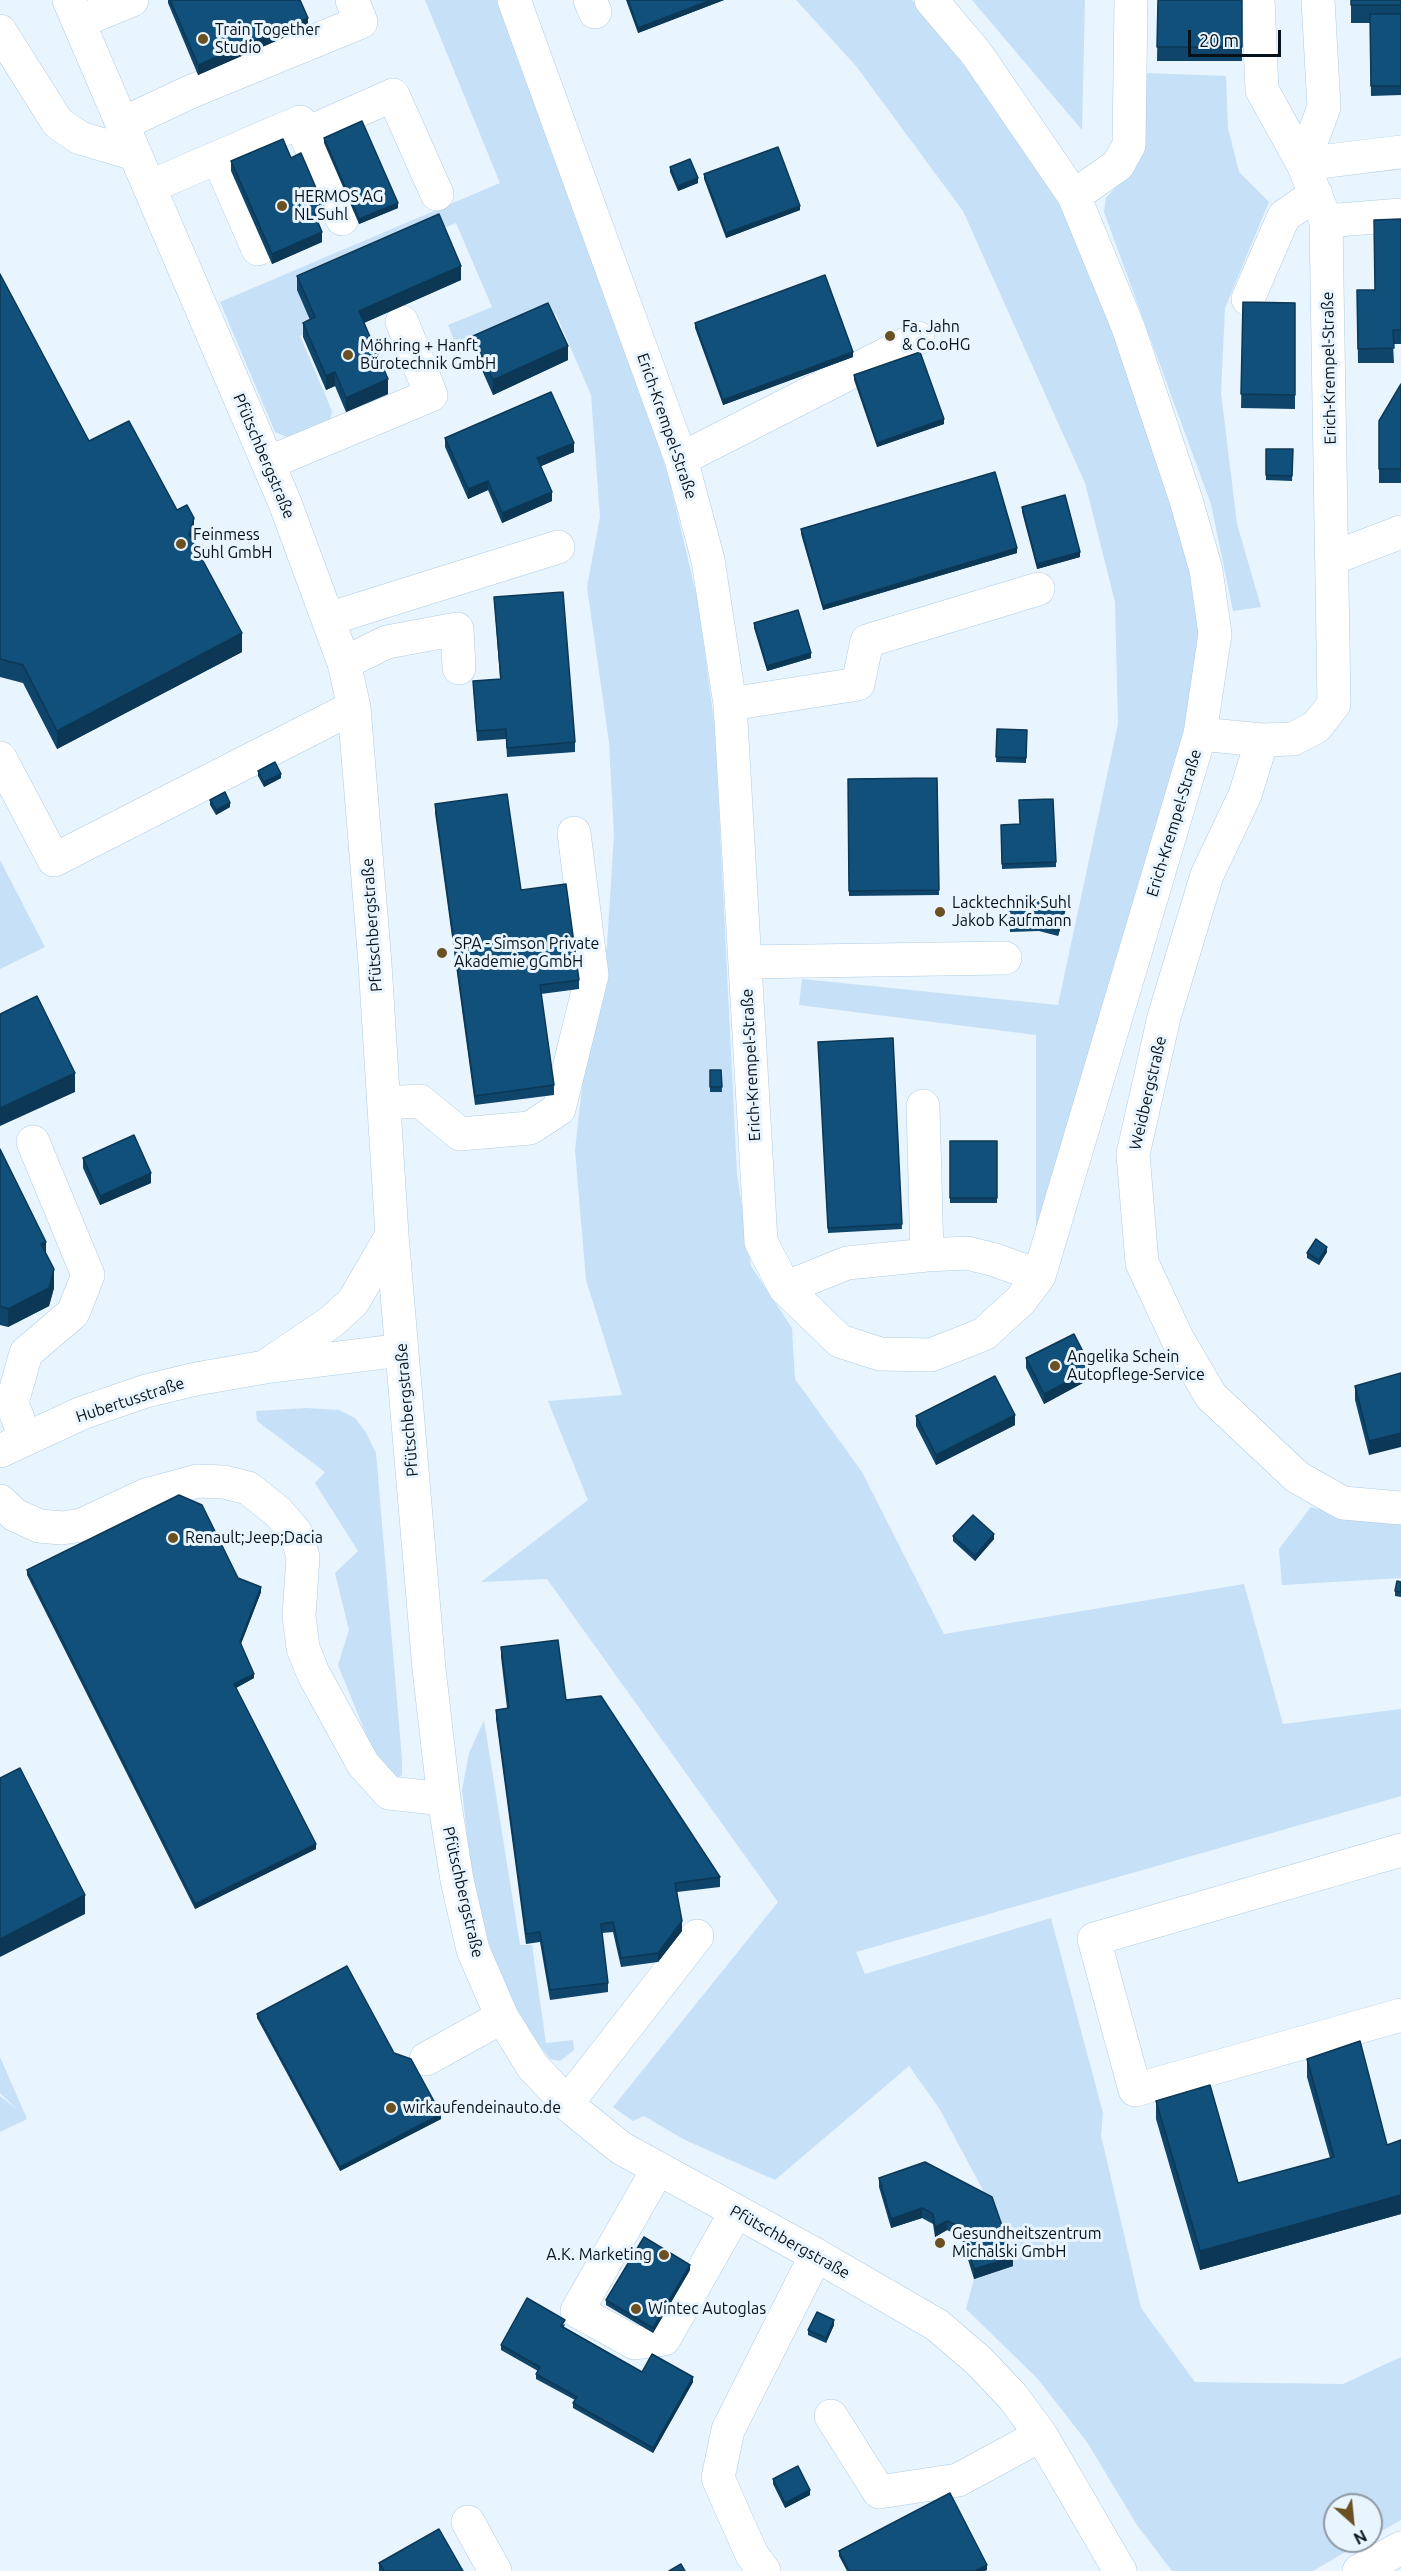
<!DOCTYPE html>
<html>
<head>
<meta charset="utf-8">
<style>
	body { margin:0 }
	#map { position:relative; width:1401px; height:2571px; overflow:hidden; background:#e8f4fe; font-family:Ubuntu,sans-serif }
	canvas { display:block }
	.north { position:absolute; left:1323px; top:2493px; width:60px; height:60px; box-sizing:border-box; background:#e8f4fe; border:2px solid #8e99a3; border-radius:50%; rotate:153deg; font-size:16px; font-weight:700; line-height:24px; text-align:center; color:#07111a }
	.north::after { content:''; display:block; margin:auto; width:21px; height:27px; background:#6b5022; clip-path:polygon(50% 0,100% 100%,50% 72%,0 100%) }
	.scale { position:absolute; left:1188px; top:30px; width:93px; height:27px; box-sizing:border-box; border:3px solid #07111a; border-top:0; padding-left:8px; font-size:18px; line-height:21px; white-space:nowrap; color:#07111a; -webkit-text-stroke:4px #e8f4fe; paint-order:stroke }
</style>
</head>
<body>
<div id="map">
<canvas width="1401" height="2571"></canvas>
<div class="north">N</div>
<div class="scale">20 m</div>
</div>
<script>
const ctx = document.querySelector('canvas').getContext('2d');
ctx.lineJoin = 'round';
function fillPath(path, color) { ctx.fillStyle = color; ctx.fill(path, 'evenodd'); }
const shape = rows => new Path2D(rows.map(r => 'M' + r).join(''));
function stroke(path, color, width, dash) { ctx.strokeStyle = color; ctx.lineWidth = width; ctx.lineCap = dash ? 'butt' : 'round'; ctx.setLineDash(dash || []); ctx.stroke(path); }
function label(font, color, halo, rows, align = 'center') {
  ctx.font = font + ' Ubuntu,sans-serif'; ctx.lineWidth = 6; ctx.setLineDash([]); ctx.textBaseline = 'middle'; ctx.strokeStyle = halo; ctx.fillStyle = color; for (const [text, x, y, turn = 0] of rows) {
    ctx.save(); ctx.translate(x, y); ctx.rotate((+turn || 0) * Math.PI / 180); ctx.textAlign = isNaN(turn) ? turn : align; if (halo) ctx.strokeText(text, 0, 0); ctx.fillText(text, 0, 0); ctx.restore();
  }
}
const green = shape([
	[425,0,497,0,608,288,669,479,698,602,715,729,737,1174,751,1266,792,1328,795,1379,862,1472,944,1634,1244,1584,1283,1724,1401,1709,1401,1796,856,1952,865,1974,1051,1918,1103,2113,1101,2135,1141,2308,1195,2382,1343,2384,1401,2357,1401,2520,1371,2537,1371,2505,1335,2505,1335,2541,1364,2541,1313,2571,1172,2571,1137,2525,1087,2442,1037,2378,966,2309,974,2279,1013,2266,992,2207,939,2108,909,2066,775,2180,685,2140,644,2116,633,2121,613,2107,778,1902,547,1579,481,1582,588,1500,548,1401,622,1395,586,1280,575,1150,586,1051,607,946,614,834,609,742,587,587,600,517,591,395,556,314,460,355,448,325,492,307,456,223,298,289,315,330,300,336,332,411,330,420,287,437,275,432,220,302,500,183],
	[796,0,912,0,950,45,1066,208,1190,535,1204,639,1183,748,1036,1228,1036,1035,799,1005,802,979,1058,1005,1118,724,1115,602,1085,483,963,211,856,66],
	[972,0,1085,0,1082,130],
	[1145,73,1226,76,1228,128,1239,172,1269,202,1225,308,1221,393,1237,524,1261,607,1233,611,1211,504,1104,212,1106,198,1125,177],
	[0,860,45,947,0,969],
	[306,1408,339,1410,355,1418,365,1431,376,1453,402,1759,402,1775,399,1777,392,1776,379,1766,338,1665,349,1630,335,1573,358,1551,315,1483,325,1472,257,1421,256,1411],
	[1311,1507,1349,1517,1401,1519,1401,1578,1282,1585,1279,1549],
	[484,1720,520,1945,532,1945,546,2043,573,2040,574,2050,560,2061,550,2059,526,2027,500,1976,482,1922,470,1860,462,1790,469,1753],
	[0,2057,27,2119,0,2132,0,2096,18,2110,0,2093]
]);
const minor = shape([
	[69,0,285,503,344,663,354,707,375,964,392,1235,429,1669,444,1799,457,1880,473,1950,502,2017,533,2067,574,2110,621,2148,816,2255,937,2325,979,2361,1013,2397,1041,2435,1120,2571],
	[514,0,681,459,708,560,730,704,761,1242,785,1288,840,1341,880,1354,931,1355,984,1334,1021,1300,1039,1276,1200,734,1215,634,1206,570,1186,500,1128,327,1074,196,976,53,931,0],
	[590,0,595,12],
	[1258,0,1262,90,1303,164,1401,152],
	[79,22,132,0],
	[0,31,58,123,80,138,135,154],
	[122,124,190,92,361,22,352,0],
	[305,134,393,95,437,194],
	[218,158,258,249],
	[149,187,300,122,342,219],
	[1074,196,1118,165,1129,145,1131,0],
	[1326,221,1401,215],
	[1248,299,1284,216,1316,194],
	[681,459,918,338],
	[268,463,431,395,402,322],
	[1333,558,1401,532],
	[328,619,558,547],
	[344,663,387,642,457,629,459,668],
	[730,704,858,684,867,641,1038,589],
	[1200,734,1262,740,1293,739,1316,727,1334,704,1326,221,1303,164,1324,107,1318,0],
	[1262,740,1245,795,1207,875,1164,1017,1133,1154,1142,1263,1178,1340,1211,1396,1297,1477,1343,1503,1401,1508],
	[0,758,54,860,354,707],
	[746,962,1005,958],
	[384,1103,420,1101,460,1134,530,1128,559,1109,592,975,574,833],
	[927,1255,967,1253,995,1260,1039,1276],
	[785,1288,847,1263,927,1255,923,1106],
	[269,1364,331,1322,353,1302,392,1235],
	[25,1438,12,1403,26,1353,73,1313,88,1275,33,1142],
	[0,1451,82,1413,146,1391,196,1379,265,1367,402,1350],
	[0,1501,15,1515,39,1526,62,1528,82,1525,146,1495,198,1481,224,1482,248,1488,278,1512,296,1533,303,1557,299,1616,303,1648,313,1673,363,1764,389,1793,444,1799],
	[1401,1850,1094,1939,1135,2090,1401,2015],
	[426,2059,502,2017],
	[567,2103,697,1936],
	[658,2169,577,2311,635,2343,664,2339,736,2212],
	[831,2416,879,2492,958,2480,1041,2435],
	[468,2522,495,2571],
	[764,2571,752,2555,718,2478,728,2430,816,2255],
	[1359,2571,1401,2548]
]);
const wall = shape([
	[168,0,300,0,308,27,198,75,168,3],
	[626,0,724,0,638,33],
	[1158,0,1242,0,1242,61,1157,61],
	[1351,0,1401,0,1401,95,1371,96,1370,23,1351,23],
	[324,138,398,208,359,224,324,143],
	[291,158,325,218,318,221,322,242,272,264,231,171,231,161],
	[670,167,698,183,678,191,670,172],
	[704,174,800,210,726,238,704,179],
	[1401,219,1401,344,1393,344,1394,363,1358,363,1357,290,1375,290],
	[0,274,89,441,177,510,194,537,193,542,242,652,57,749,23,683,0,677],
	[297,276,461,280,364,323,388,394,346,412,335,386,326,390,303,337,303,323,310,320,297,290],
	[1243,302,1295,303,1295,409,1241,408],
	[695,323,853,357,723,405,695,328],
	[473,336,568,360,493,395,473,350],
	[854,375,944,424,877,447,854,380],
	[1401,384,1401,483,1379,483,1379,421],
	[445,438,574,452,541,466,552,501,502,523,488,490,468,499,445,447],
	[1266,449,1293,449,1292,481,1266,480],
	[1022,507,1080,557,1037,569,1022,512],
	[801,529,1017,553,823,610,801,534],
	[494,597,575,742,575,752,507,757,506,739,477,741,473,681,500,679],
	[754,623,811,658,767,671,754,628],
	[997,729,1027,730,1026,763,996,762],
	[258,771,281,778,264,787,258,776],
	[937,778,939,895,849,896,848,779],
	[210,800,230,807,216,815,210,805],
	[435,804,521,890,579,980,579,989,541,994,554,1085,554,1095,475,1105,435,813],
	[1001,825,1056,862,1056,867,1002,869],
	[1009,903,1067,905,1058,936,1039,931,1010,932],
	[893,1038,902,1229,828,1233,818,1042],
	[710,1070,721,1070,722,1092,710,1092],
	[950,1141,997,1141,997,1203,950,1203],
	[0,1149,46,1253,54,1288,49,1306,8,1327,0,1325],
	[83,1158,151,1183,100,1205,83,1168],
	[1327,1252,1319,1265,1307,1258,1307,1253],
	[1026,1358,1092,1378,1044,1404,1026,1368],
	[1401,1373,1369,1455,1355,1400,1355,1386],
	[916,1416,1015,1425,936,1465,916,1426],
	[953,1536,994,1539,975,1561,953,1541],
	[27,1570,238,1578,261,1592,241,1644,254,1678,236,1688,316,1849,195,1909,27,1575],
	[1401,1582,1401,1597,1395,1596,1395,1591],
	[501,1647,566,1700,720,1877,720,1887,677,1892,682,1931,658,1962,621,1967,613,1932,602,1933,608,1983,608,1992,550,2000,540,1942,526,1944,496,1719,496,1710,507,1708,501,1657],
	[257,2014,394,2053,441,2119,340,2171,257,2018],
	[1307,2059,1387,2145,1401,2140,1401,2214,1200,2270,1156,2119,1156,2101,1238,2183,1330,2158,1307,2077],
	[925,2162,1013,2266,974,2279,961,2237,947,2230,935,2237,933,2224,922,2218,891,2228,879,2187,879,2178],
	[690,2270,653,2333,606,2305,606,2300],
	[565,2324,564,2327,642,2372,693,2382,653,2453,573,2408,573,2403,575,2400,536,2379,536,2374,538,2371,501,2350,501,2345],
	[834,2325,826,2343,808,2335,808,2330],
	[773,2479,810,2495,785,2508,773,2484],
	[839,2551,987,2570,984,2571,847,2571,839,2556],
	[379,2563,463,2571,379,2571]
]);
const shadedWall = shape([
	[711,0,724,0,638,33,638,28],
	[308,18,308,27,198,75,198,65],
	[698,178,698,183,678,191,678,186],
	[398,203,398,208,359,224,359,219],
	[800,206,800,210,726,238,726,233],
	[325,209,325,218,314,223,314,213],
	[322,232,322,242,272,264,272,254],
	[461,266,461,280,359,325,359,311],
	[568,346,568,360,493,395,493,380],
	[853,352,853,357,723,405,723,400],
	[335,372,335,386,326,390,326,376],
	[388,379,388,394,346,412,346,398],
	[944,419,944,424,877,447,877,443],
	[574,443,574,452,537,468,537,458],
	[488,481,488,490,468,499,468,489],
	[552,492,552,501,502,523,502,513],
	[194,518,194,537,189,553,189,535],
	[1017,548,1017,553,823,610,823,606],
	[1080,552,1080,557,1037,569,1037,564],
	[242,633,242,652,57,749,57,731],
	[811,653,811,658,767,671,767,666],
	[281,774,281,778,264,787,264,782],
	[230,803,230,807,216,815,216,810],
	[1067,900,1067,905,1058,936,1058,931],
	[75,1073,75,1092,0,1126,0,1108],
	[151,1173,151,1183,100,1205,100,1196],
	[46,1242,46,1261,41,1244],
	[1327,1247,1327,1252,1319,1265,1319,1260],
	[54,1269,54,1288,49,1306,8,1327,8,1309],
	[1092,1369,1092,1378,1044,1404,1044,1394],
	[1015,1415,1015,1425,936,1465,936,1455],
	[1401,1433,1401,1447,1369,1455,1369,1441],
	[994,1534,994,1539,975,1561,975,1556],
	[261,1587,261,1592,240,1646,240,1642],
	[254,1674,254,1678,234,1689,234,1684],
	[316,1844,316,1849,195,1909,195,1904],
	[85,1895,85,1914,0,1957,0,1939],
	[682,1921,682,1931,658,1962,658,1953],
	[441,2114,441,2119,340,2171,340,2167],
	[1401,2195,1401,2214,1200,2270,1200,2251],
	[922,2208,922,2218,891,2228,891,2219],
	[947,2221,947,2230,935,2237,935,2227],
	[1013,2257,1013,2266,974,2279,974,2269],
	[690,2265,690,2270,653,2333,653,2328],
	[834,2320,834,2325,826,2343,826,2338],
	[693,2377,693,2382,653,2453,653,2448],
	[810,2490,810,2495,785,2508,785,2503],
	[987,2565,987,2570,984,2571,975,2571]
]);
const building = shape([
	[170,0,300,0,308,18,198,65,170,0],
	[628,0,711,0,638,28,628,0],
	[1158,0,1242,0,1242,47,1157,47,1158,0],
	[1351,0,1401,0,1401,5,1351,5,1351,0],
	[1370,14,1401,14,1401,86,1371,86,1370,14],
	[362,121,398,203,359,219,324,138,362,121],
	[283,139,291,158,301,153,325,209,314,213,322,232,272,254,231,161,283,139],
	[778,147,800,206,726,233,704,174,778,147],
	[690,159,698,178,678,186,670,167,690,159],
	[439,214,461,266,359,311,388,379,346,398,335,372,326,376,303,323,315,317,297,276,439,214],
	[1401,219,1401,330,1393,330,1394,348,1358,349,1357,290,1375,290,1374,220,1401,219],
	[0,274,89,441,129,421,177,510,187,505,194,518,189,535,242,633,57,731,23,665,0,659,0,274],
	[825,275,853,352,723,400,695,323,825,275],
	[1243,302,1295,303,1295,395,1241,394,1243,302],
	[548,303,568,346,493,380,473,336,548,303],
	[920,352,944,419,877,443,854,375,920,352],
	[1401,384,1401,469,1379,469,1379,421,1401,384],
	[551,392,574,443,537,458,552,492,502,513,488,481,468,489,445,438,551,392],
	[1266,449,1293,449,1292,476,1266,475,1266,449],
	[995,472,1017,548,823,606,801,529,995,472],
	[1065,495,1080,552,1037,564,1022,507,1065,495],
	[563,592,575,742,507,748,506,729,477,731,473,681,501,679,494,597,563,592],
	[798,610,811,653,767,666,754,623,798,610],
	[997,729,1027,730,1026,758,996,757,997,729],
	[275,762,281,774,264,782,258,771,275,762],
	[937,778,939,890,849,891,848,779,937,778],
	[225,792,230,803,216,810,210,800,225,792],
	[507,794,521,890,566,884,579,980,540,985,554,1085,475,1096,435,804,507,794],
	[1053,799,1056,862,1002,864,1001,825,1020,824,1019,800,1053,799],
	[1067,900,1058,931,1039,926,1010,927,1009,903,1067,900],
	[37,996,75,1073,0,1108,0,1014,37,996],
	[893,1038,902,1224,828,1228,818,1042,893,1038],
	[710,1070,721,1070,722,1087,710,1087,710,1070],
	[134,1135,151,1173,100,1196,83,1158,134,1135],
	[950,1141,997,1141,997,1198,950,1198,950,1141],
	[0,1149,46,1242,41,1244,54,1269,49,1288,8,1309,0,1306,0,1149],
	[1316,1239,1327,1247,1319,1260,1307,1253,1316,1239],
	[1074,1334,1092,1369,1044,1394,1026,1358,1074,1334],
	[1401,1373,1401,1433,1369,1441,1355,1386,1401,1373],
	[995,1376,1015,1415,936,1455,916,1416,995,1376],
	[179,1495,202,1505,238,1578,261,1587,240,1642,254,1674,234,1684,316,1844,195,1904,27,1570,179,1495],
	[973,1515,994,1534,975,1556,953,1536,973,1515],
	[1397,1581,1401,1582,1401,1592,1395,1591,1397,1581],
	[558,1640,566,1700,601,1696,720,1877,675,1883,682,1921,658,1953,621,1958,613,1922,601,1924,608,1983,550,1990,540,1932,526,1934,496,1710,509,1708,501,1647,558,1640],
	[20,1768,85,1895,0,1939,0,1778,20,1768],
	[347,1966,394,2053,411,2059,441,2114,340,2167,257,2014,347,1966],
	[1360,2041,1387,2145,1401,2140,1401,2195,1200,2251,1156,2101,1210,2085,1238,2183,1334,2157,1307,2059,1360,2041],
	[925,2162,992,2197,1013,2257,974,2269,961,2227,947,2221,935,2227,933,2214,922,2208,891,2219,879,2178,925,2162],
	[644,2237,690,2265,653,2328,606,2300,644,2237],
	[527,2298,565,2320,561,2326,642,2372,652,2354,693,2377,653,2448,573,2403,577,2397,536,2374,540,2367,501,2345,527,2298],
	[817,2312,834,2320,826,2338,808,2330,817,2312],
	[798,2466,810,2490,785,2503,773,2479,798,2466],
	[950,2493,987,2565,975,2571,849,2571,839,2551,950,2493],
	[439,2529,463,2571,384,2571,379,2563,439,2529],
	[681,2564,685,2571,669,2571,681,2564]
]);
const markers = [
	[203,39,6,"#6b5022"],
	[282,206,6,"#6b5022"],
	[890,336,6,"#6b5022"],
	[348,355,6,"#6b5022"],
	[181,544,6,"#6b5022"],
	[940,912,6,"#6b5022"],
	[442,953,6,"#6b5022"],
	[1055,1366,6,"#6b5022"],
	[173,1538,6,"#6b5022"],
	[391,2108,6,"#6b5022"],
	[940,2243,6,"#6b5022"],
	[664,2255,6,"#6b5022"],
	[636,2309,6,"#6b5022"]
];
const poiNames = [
	["Train Together",215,30],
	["Studio",215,48],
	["HERMOS AG",294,197],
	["NL Suhl",294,215],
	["Fa. Jahn",902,327],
	["& Co.oHG",902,345],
	["Möhring + Hanft",360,346],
	["Bürotechnik GmbH",360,364],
	["Feinmess",193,535],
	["Suhl GmbH",193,553],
	["Lacktechnik Suhl",952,903],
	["Jakob Kaufmann",952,921],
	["SPA - Simson Private",454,944],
	["Akademie gGmbH",454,962],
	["Angelika Schein",1067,1357],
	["Autopflege-Service",1067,1375],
	["Renault;Jeep;Dacia",185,1538],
	["wirkaufendeinauto.de",403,2108],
	["Gesundheitszentrum",952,2234],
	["Michalski GmbH",952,2252],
	["A.K. Marketing",652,2255,"right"],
	["Wintec Autoglas",648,2309]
];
const streetNames = [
	["Erich-Krempel-Straße",1329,368,-91],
	["Erich-Krempel-Straße",667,426,71],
	["Pfütschbergstraße",264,456,67],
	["Erich-Krempel-Straße",1174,823,-73],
	["Pfütschbergstraße",372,925,-94],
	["Erich-Krempel-Straße",751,1065,-93],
	["Weidbergstraße",1148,1093,-77],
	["Hubertusstraße",130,1400,-18],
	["Pfütschbergstraße",407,1410,-95],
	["Pfütschbergstraße",463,1892,77],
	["Pfütschbergstraße",790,2242,29]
];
fillPath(green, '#c6e0f7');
stroke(minor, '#afcce4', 34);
stroke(minor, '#fff', 33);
fillPath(wall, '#0f456a');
fillPath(shadedWall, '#0c3856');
fillPath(building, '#11507b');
stroke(building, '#0c3856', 1.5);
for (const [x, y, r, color] of markers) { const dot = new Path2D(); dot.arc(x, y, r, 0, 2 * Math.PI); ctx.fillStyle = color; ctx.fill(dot); stroke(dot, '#e8f4fe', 2); }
label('16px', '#07111a', '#e8f4fe', poiNames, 'left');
label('16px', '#07111a', '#e8f4fe', streetNames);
</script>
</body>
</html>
